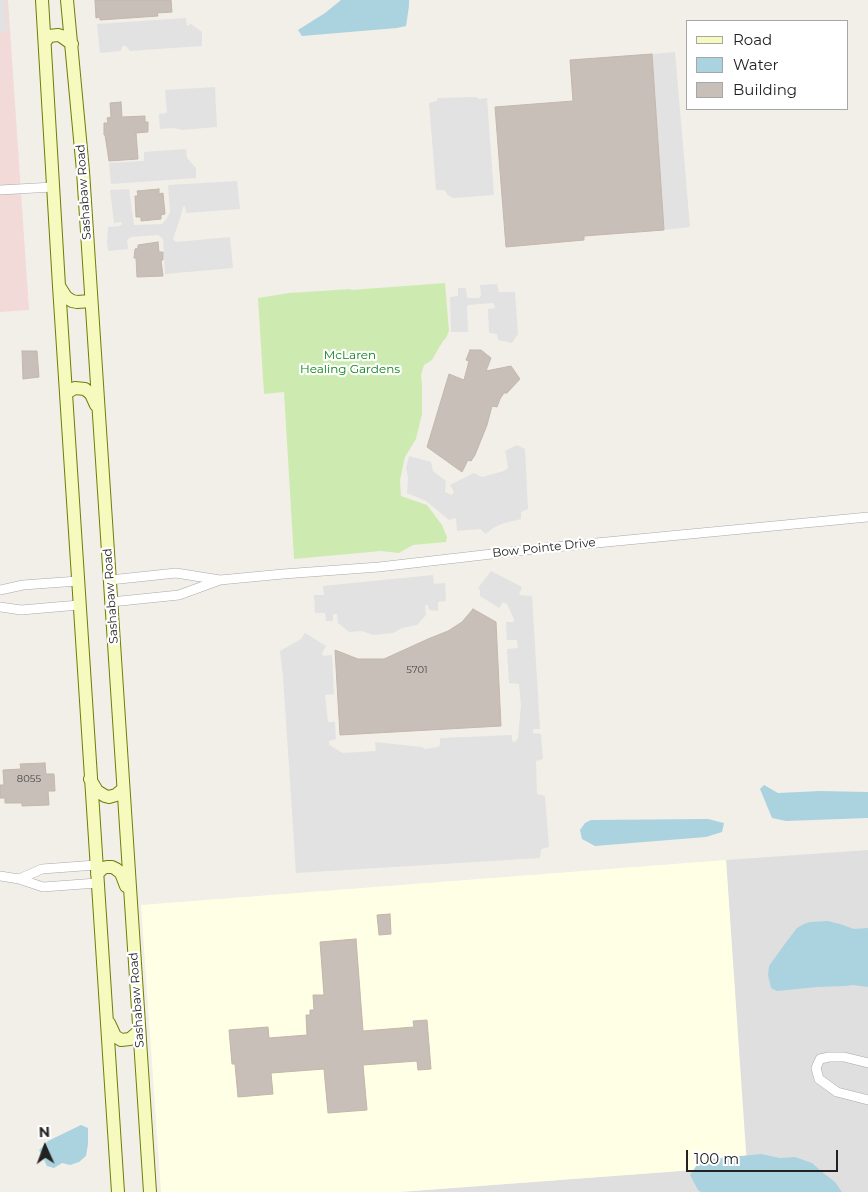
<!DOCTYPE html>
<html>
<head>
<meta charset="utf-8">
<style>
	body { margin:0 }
	#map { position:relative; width:868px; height:1192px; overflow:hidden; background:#f2efe9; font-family:Montserrat,sans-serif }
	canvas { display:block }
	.legend { position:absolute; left:686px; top:20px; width:162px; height:90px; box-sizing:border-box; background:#fff; border:1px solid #a7a7a7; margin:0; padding:6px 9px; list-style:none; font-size:15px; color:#222 }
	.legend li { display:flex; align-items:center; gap:10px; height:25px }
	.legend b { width:25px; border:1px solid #a7a7a7 }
	.north { position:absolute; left:20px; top:1122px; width:50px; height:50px; -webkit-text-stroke:4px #fff; paint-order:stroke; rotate:358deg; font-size:14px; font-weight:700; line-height:20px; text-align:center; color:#222 }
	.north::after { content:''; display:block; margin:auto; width:18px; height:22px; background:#222; clip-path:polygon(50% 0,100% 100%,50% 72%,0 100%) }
	.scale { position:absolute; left:686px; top:1150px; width:152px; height:22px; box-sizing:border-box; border:2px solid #222; border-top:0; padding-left:6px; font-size:15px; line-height:18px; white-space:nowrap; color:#222; -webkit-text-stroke:4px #fff; paint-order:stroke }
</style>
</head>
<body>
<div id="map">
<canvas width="868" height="1192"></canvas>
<ul class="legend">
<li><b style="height:6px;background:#f7fabf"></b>Road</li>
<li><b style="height:14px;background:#aad3df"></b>Water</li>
<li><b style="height:14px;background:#c7bfb8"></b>Building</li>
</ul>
<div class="north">N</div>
<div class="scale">100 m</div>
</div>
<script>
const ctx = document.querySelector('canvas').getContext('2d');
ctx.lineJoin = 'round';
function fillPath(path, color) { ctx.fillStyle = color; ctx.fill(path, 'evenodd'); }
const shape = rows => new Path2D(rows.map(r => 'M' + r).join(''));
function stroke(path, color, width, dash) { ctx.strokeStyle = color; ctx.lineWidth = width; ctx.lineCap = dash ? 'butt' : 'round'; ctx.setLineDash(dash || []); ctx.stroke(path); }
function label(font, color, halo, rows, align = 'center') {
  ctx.font = font + ' Montserrat,sans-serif'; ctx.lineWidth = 4.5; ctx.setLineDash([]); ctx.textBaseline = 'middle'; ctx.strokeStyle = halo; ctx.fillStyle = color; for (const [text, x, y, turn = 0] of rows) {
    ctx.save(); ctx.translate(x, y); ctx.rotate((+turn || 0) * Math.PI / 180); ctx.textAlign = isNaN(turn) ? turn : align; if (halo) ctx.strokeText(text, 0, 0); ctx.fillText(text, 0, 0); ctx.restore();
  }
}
const residential = shape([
	[868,850,868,1192,399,1192,746,1166,726,860]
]);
const commercial = shape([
	[0,0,8,0,29,310,0,312]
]);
const education = shape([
	[726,860,747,1166,399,1192,161,1192,141,905]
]);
const grass = shape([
	[445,283,449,331,446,338,443,341,432,360,424,365,421,375,422,385,422,414,416,439,405,457,400,480,401,496,427,505,442,525,447,537,446,542,413,545,399,553,381,551,294,559,284,392,264,394,258,298,289,293,351,289,351,290]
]);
const parking = shape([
	[0,0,5,0,7,32,0,31],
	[186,18,187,26,191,24,202,32,202,46,130,51,126,46,122,46,121,51,100,53,97,24],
	[675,52,690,227,664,230,652,54],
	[215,87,217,127,182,130,174,128,160,129,159,114,167,113,165,90],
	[476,97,479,99,487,98,494,195,453,198,448,195,444,190,436,190,429,103,437,101,437,98],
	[186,149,187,158,196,168,196,178,111,184,109,163,144,161,144,152],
	[237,181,240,209,186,213,185,206,183,207,180,219,173,239,176,242,230,237,233,268,165,274,163,239,158,235,131,237,127,240,128,249,108,251,107,243,108,227,120,226,122,224,121,222,114,223,110,190,129,189,134,225,162,224,167,218,170,212,168,185],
	[497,284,499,292,515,292,518,334,512,343,498,340,497,334,489,333,488,309,495,308,495,306,493,303,468,305,467,307,468,332,451,332,450,297,458,296,458,288,466,288,467,297,469,298,479,298,481,295,480,285],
	[517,445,525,449,528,509,521,512,521,519,504,523,493,528,486,534,480,529,457,531,456,518,449,520,426,501,407,493,408,477,406,468,409,456,431,462,433,471,446,481,445,492,452,495,454,492,450,485,474,473,482,477,504,471,508,468,506,454,505,451],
	[491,571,522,587,519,595,532,596,540,729,533,729,533,733,541,734,543,759,536,761,537,794,545,796,549,847,541,849,540,858,296,873,283,676,280,651,301,639,305,633,326,646,322,653,323,656,332,655,334,694,325,695,328,722,335,722,336,739,329,741,329,745,343,753,376,751,375,742,422,747,425,749,438,747,440,745,440,738,512,735,512,741,515,742,518,738,521,705,519,684,509,683,507,649,518,648,517,640,507,640,506,622,514,622,514,619,507,604,503,602,499,608,480,596,480,590,478,588],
	[433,575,434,584,445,583,446,601,438,602,438,611,429,610,428,605,425,605,426,615,417,625,402,628,393,633,373,635,362,631,349,632,338,623,337,614,333,614,333,621,326,621,325,613,315,613,314,595,324,595,323,586]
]);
const water = shape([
	[341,0,409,0,409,6,406,26,397,28,302,36,298,30,325,13],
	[764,785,778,793,820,791,868,792,868,818,786,821,772,818,760,789],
	[708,819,724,823,722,832,706,837,595,846,582,839,580,830,585,823,591,820],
	[828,921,840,924,854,929,868,928,868,987,853,985,845,986,817,987,777,991,771,988,768,975,769,966,787,941,797,928,804,924,810,922],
	[81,1125,88,1128,88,1144,86,1156,79,1162,70,1165,62,1163,54,1168,47,1166,39,1150,48,1141],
	[761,1154,780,1158,795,1157,812,1163,822,1172,835,1182,842,1192,701,1192,698,1190,690,1175,699,1162,710,1159]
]);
const building = shape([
	[95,0,171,0,172,12,157,13,158,16,100,20,100,17,96,18,95,0],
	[652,54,664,230,584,236,584,240,506,247,495,107,573,101,570,60,652,54],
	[121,102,122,117,145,116,145,122,148,122,148,132,136,133,138,159,109,161,105,135,104,135,104,123,108,123,107,118,111,117,110,103,121,102],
	[159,189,159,194,163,193,165,214,161,215,161,219,141,221,141,217,136,217,135,196,138,196,137,191,159,189],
	[158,242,159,252,163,252,163,260,161,260,163,276,137,277,136,258,134,258,135,249,138,248,138,245,158,242],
	[470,350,481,350,491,358,486,371,511,366,520,379,507,393,504,393,500,399,497,407,492,406,487,425,475,455,471,461,468,460,462,472,427,447,449,374,464,380,469,361,466,360,470,350],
	[22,351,37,351,39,377,23,379,22,351],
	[473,609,496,622,501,726,340,735,335,650,358,659,384,659,428,639,448,631,462,622,473,609],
	[45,763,46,774,54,774,55,791,48,791,49,805,22,806,22,803,5,803,5,798,0,798,0,785,4,785,3,770,21,769,20,764,45,763],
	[390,914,391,934,379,935,377,915,390,914],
	[356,939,363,1031,414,1027,413,1021,427,1020,431,1069,418,1070,417,1061,363,1065,367,1110,328,1113,324,1069,271,1073,273,1094,238,1097,235,1064,232,1064,229,1030,268,1027,269,1038,307,1035,306,1015,310,1015,310,1010,314,1010,313,995,324,995,320,942,356,939]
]);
const street = shape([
	[0,190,53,187],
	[110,580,176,573,220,580,283,574,379,567,544,548,868,517],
	[0,590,23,585,78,581],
	[111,602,179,595,220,580],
	[0,607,21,610,79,605],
	[0,876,19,879,43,887,97,883],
	[19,879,42,869,96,865],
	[868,1063,844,1057,829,1057,820,1059,816,1068,819,1079,837,1092,868,1100]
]);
const secondary = shape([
	[42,0,59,286,118,1192],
	[67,0,83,171,150,1192],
	[45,42,49,36,58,35,61,36,72,44],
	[59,286,66,297,72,301,77,302,91,301],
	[66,393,75,388,85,389,91,394,96,405],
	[90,779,97,791,105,796,109,797,116,795,123,789],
	[97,874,103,868,107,867,112,867,116,869,121,873,126,886],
	[109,1023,115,1036,121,1040,130,1039,139,1031]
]);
const numberNames = [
	["5701",417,670],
	["8055",29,779]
];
const streetNames = [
	["Sashabaw Road",84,192,-94],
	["Bow Pointe Drive",544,548,-6],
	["Sashabaw Road",111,596,-94],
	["Sashabaw Road",137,1000,-94]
];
const parkNames = [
	["McLaren",350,355],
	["Healing Gardens",350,369]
];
fillPath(residential, '#e0dfdf');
fillPath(commercial, '#f2dad9');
fillPath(education, '#ffffe5');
fillPath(grass, '#cdebb0');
fillPath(parking, '#e2e2e2');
fillPath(water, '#aad3df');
fillPath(building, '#c7bfb8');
stroke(building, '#c4b6ab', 1);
stroke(street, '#a9a9a9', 10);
stroke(secondary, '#707d05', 14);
stroke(street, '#fff', 9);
stroke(secondary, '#f7fabf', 12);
label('10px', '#4b4948', null, numberNames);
label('12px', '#222', '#fff', streetNames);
label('12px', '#0c8416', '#fff', parkNames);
</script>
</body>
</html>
